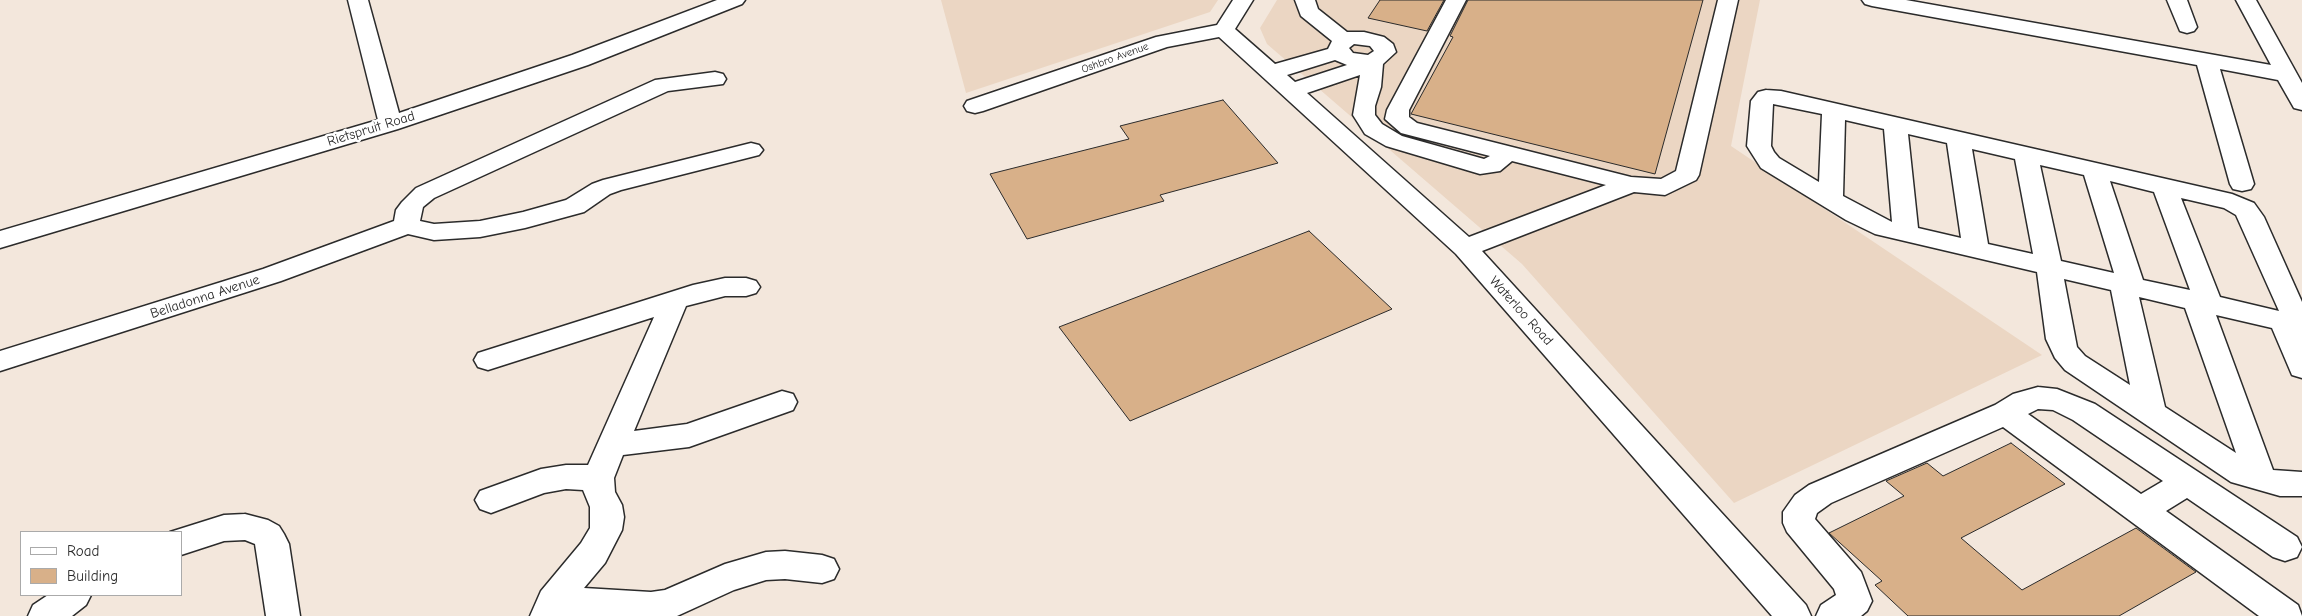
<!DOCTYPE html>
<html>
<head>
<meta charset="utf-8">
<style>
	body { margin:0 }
	#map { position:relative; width:2302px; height:616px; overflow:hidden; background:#f3e7dc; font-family:"Comic Neue",sans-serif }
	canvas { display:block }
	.legend { position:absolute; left:20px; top:531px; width:162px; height:65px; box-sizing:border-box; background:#fff; border:1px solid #aaa; margin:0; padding:6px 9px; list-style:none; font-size:15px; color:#2b2b2b }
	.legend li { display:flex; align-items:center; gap:10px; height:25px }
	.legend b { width:25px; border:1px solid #aaa }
</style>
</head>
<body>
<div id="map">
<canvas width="2302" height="616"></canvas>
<ul class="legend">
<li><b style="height:6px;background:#fff"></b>Road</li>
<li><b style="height:14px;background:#d8b089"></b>Building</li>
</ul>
</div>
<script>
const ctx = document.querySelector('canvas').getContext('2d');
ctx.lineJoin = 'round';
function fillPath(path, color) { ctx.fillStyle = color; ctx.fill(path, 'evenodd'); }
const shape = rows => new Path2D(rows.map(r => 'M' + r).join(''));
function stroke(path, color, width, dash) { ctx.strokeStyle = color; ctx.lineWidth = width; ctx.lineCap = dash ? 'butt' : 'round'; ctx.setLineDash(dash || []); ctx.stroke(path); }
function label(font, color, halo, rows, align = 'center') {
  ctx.font = font + ' "Comic Neue",sans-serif'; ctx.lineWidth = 5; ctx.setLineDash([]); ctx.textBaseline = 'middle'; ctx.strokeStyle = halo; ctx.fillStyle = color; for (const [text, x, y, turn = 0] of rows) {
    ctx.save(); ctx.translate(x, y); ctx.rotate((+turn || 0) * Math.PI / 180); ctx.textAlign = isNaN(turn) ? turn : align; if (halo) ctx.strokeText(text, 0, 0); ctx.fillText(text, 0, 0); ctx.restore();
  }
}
const built = shape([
	[941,0,1218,0,1210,12,966,93],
	[1277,0,1760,0,1731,146,2042,355,1734,503,1522,264,1267,44,1260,28]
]);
const building = shape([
	[1380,0,1444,0,1427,31,1368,18,1380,0],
	[1468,0,1703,0,1655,174,1411,114,1453,37,1450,36,1468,0],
	[1223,100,1278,163,1160,195,1164,201,1027,239,990,174,1129,139,1120,126,1223,100],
	[1309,231,1392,309,1130,421,1059,327,1309,231],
	[2011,443,2065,484,1961,538,2022,590,2136,528,2196,572,2119,616,1908,616,1875,585,1882,581,1829,533,1904,496,1886,481,1927,463,1943,476,2011,443]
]);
const minor = shape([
	[348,0,368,0,399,113,572,55,717,0,745,0,742,4,588,65,398,129,0,248,0,231,378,120,348,0],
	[1233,0,1253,0,1235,29,1275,64,1328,49,1332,41,1301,16,1295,0,1315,0,1318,9,1347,32,1364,32,1384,37,1393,44,1396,52,1383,64,1381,87,1375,106,1375,115,1382,124,1402,136,1484,159,1490,156,1401,133,1385,119,1387,110,1446,0,1466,0,1409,110,1409,117,1417,123,1631,177,1661,179,1676,171,1718,0,1738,0,1699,175,1696,180,1665,195,1634,192,1482,251,1806,605,1811,616,1772,616,1456,254,1219,37,1167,47,983,111,975,113,967,111,964,106,967,101,1156,37,1217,25,1233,0],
	[1354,44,1370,46,1374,51,1368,55,1353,53,1349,48,1354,44],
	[1335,60,1347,65,1295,82,1287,75,1335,60],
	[1360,75,1353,115,1365,134,1386,146,1480,174,1500,171,1512,161,1606,185,1469,237,1307,93,1360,75],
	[1862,0,1906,0,2271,65,2236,0,2256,0,2302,83,2302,110,2294,108,2278,80,2220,69,2254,184,2251,189,2242,191,2233,189,2230,184,2197,65,1872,6,1865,4,1862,0],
	[2167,0,2187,0,2197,27,2194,31,2187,33,2180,31,2167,0],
	[715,72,723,74,726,79,723,84,668,91,434,198,423,207,420,221,434,224,480,221,523,212,566,200,592,184,603,180,751,143,759,145,763,150,759,155,621,190,610,194,584,212,525,228,480,237,434,240,408,234,281,281,0,371,0,351,263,269,394,221,396,210,402,202,416,188,655,80,715,72],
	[1766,90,1781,91,2232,194,2254,203,2264,217,2302,302,2302,378,2292,375,2272,328,2216,315,2273,470,2302,472,2302,496,2280,496,2231,482,2065,370,2055,358,2046,339,2037,272,1875,234,1846,220,1761,168,1747,146,1751,101,1758,92,1766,90],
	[1773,104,1822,114,1819,182,1779,158,1774,152,1771,146,1773,104],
	[1845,120,1884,129,1892,222,1843,196,1845,120],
	[1908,134,1947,143,1961,238,1918,228,1908,134],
	[1972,149,2015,159,2033,254,1988,244,1972,149],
	[2040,165,2084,175,2114,273,2061,261,2040,165],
	[2110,181,2154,192,2190,290,2143,280,2110,181],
	[2181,198,2224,208,2236,215,2279,311,2220,297,2181,198],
	[2064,279,2111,290,2130,385,2085,356,2077,347,2064,279],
	[2139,297,2185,308,2236,453,2165,407,2139,297],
	[725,278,746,278,756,281,760,287,756,293,746,296,725,296,686,306,634,431,687,424,782,391,793,394,797,402,793,410,689,447,623,455,614,478,615,492,622,505,624,517,622,530,605,563,584,588,651,592,665,590,725,564,766,552,785,551,822,555,834,559,839,569,834,579,822,583,785,579,766,580,734,590,677,616,530,616,541,591,581,543,590,528,590,507,583,490,566,489,544,493,491,513,480,509,475,500,480,491,541,469,566,465,588,465,654,317,488,370,478,367,474,360,478,353,693,285,725,278],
	[2038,387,2057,389,2095,404,2297,537,2302,547,2297,557,2285,561,2273,557,2187,498,2166,511,2298,605,2302,616,2259,616,2003,427,1831,503,1817,513,1815,519,1861,572,1872,601,1867,611,1861,616,1816,616,1821,605,1836,595,1834,589,1787,532,1783,523,1783,512,1795,495,1809,485,1995,405,2013,394,2038,387],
	[2038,409,2053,410,2073,420,2163,481,2141,494,2028,414,2038,409],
	[245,514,268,520,279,526,284,534,289,544,300,616,266,616,255,544,245,540,224,541,181,555,181,532,170,532,224,515,245,514],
	[48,595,91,595,86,605,72,616,28,616,33,605,48,595]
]);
const farStreetnames = [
	["Oshbro Avenue",1115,58,-20]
];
const streetNames = [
	["Rietspruit Road",371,129,-17],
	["Belladonna Avenue",205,297,-18],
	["Waterloo Road",1521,311,48]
];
fillPath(built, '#ebd6c3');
fillPath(building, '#d8b089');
stroke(building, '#2b2b2b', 1);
stroke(minor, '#2b2b2b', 3);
fillPath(minor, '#fff');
label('11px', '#2b2b2b', '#fff', farStreetnames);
label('14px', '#2b2b2b', '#fff', streetNames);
</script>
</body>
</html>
